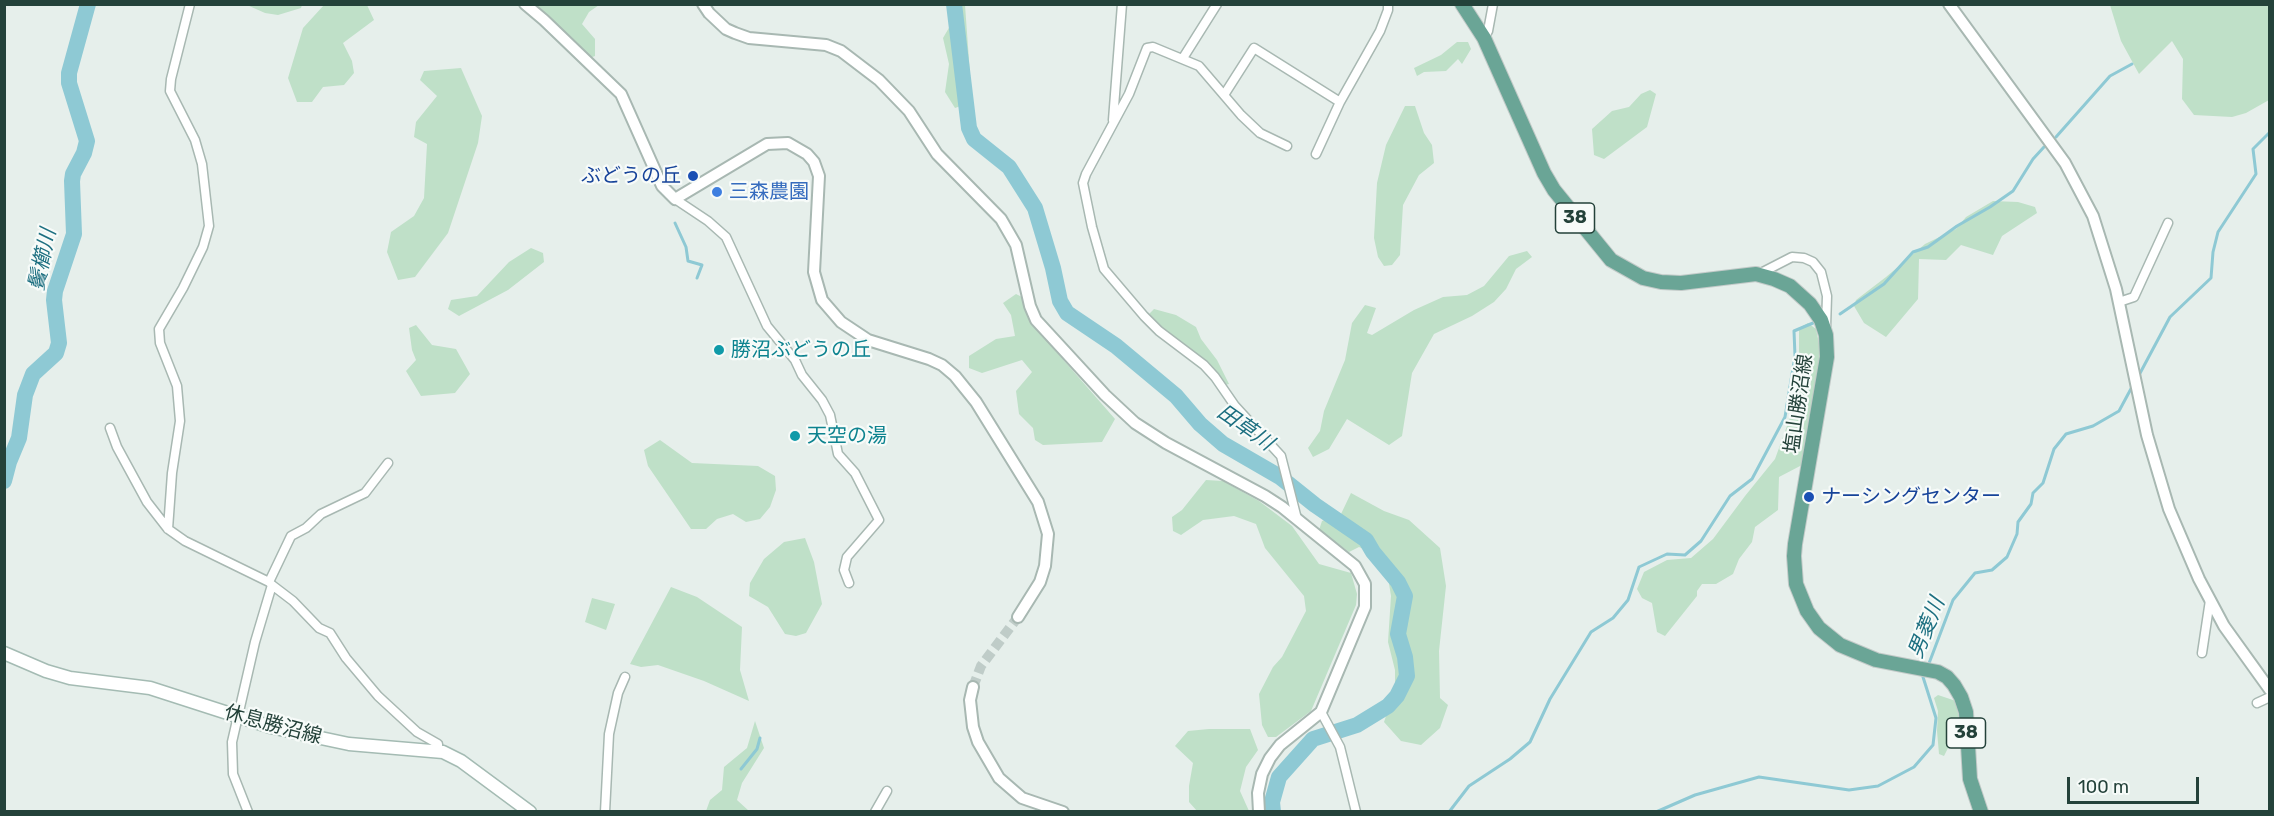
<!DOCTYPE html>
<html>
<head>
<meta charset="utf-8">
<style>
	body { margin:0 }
	#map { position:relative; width:2274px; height:816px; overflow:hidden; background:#e6efeb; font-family:Rubik,sans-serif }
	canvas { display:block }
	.frame { position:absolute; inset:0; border:6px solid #24423a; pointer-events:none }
	.scale { position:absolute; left:2067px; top:777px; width:132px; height:27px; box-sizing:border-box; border:3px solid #24423a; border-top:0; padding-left:8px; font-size:18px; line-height:21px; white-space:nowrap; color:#24423a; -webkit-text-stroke:4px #f7fbf9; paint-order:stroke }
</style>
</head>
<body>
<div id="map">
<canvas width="2274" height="816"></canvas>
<div class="frame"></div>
<div class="scale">100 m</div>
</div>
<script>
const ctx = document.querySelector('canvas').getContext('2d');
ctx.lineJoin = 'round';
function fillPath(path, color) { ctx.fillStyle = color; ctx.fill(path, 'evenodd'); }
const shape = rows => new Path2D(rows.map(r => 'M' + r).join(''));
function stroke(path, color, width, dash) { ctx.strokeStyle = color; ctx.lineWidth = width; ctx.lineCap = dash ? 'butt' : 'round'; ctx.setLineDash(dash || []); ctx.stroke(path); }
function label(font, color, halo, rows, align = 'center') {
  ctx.font = font + ' Rubik,"Noto Sans JP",sans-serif'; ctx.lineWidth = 4.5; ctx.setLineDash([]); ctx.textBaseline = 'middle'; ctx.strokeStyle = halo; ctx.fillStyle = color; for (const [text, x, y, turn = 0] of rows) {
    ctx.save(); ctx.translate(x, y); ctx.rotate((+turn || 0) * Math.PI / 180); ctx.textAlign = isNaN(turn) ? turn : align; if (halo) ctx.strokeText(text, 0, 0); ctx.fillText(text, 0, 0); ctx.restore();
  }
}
const green = shape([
	[247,5,302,4,302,5,301,8,278,15,265,13],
	[324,5,367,5,374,20,343,43,352,61,354,73,344,85,323,87,312,102,297,102,288,78,303,28],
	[532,5,599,5,589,12,582,24,595,39,595,56,590,58,548,16],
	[947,5,965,5,972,102,955,108,945,92,949,64,943,38,950,26,950,9],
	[2110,5,2269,5,2269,100,2246,113,2232,117,2194,115,2182,99,2183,59,2172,41,2139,74,2121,41],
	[1457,42,1468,42,1471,49,1462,64,1458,59,1446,71,1424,72,1417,76,1414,68,1441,55],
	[461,68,482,116,478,143,448,233,415,277,398,280,387,252,391,232,414,216,424,198,427,144,414,137,416,122,437,96,420,80,424,71],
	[1650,90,1656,94,1647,127,1604,159,1594,155,1592,129,1612,111,1629,107,1641,94],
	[1405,106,1415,106,1424,133,1432,145,1434,163,1419,175,1403,205,1400,255,1392,265,1384,266,1378,257,1374,238,1377,183,1386,145],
	[1993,201,2018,202,2035,207,2037,213,2002,236,1993,255,1961,245,1946,260,1919,259,1918,299,1886,337,1864,323,1854,306,1856,300,1886,277,1925,244,1956,229,1966,217],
	[531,248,543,253,544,262,508,290,459,316,448,309,451,300,477,296,509,262],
	[1527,251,1532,257,1516,269,1506,289,1494,302,1472,316,1434,334,1412,373,1402,436,1389,445,1347,419,1329,449,1313,457,1308,448,1320,431,1324,411,1345,360,1352,323,1365,305,1376,308,1367,333,1372,335,1414,310,1443,297,1467,295,1484,286,1509,256],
	[1016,294,1022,297,1028,317,1039,332,1115,419,1102,442,1043,445,1035,440,1033,428,1019,414,1016,391,1032,372,1022,360,982,373,969,368,969,356,996,339,1015,336,1011,315,1003,303],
	[1154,309,1176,315,1196,327,1201,339,1217,360,1229,384,1225,385,1208,363,1162,329,1148,315],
	[1808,323,1816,329,1821,353,1802,465,1779,477,1778,510,1755,527,1752,542,1739,559,1733,574,1716,584,1702,584,1697,591,1697,596,1665,636,1657,632,1652,603,1642,598,1637,589,1644,572,1667,560,1691,558,1713,539,1745,496,1775,459,1799,393,1799,328],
	[416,325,432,345,456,349,470,374,455,393,421,396,406,371,416,360,412,350,409,328],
	[660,440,692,463,758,466,775,476,776,490,770,507,760,519,746,522,733,514,717,519,706,529,691,529,648,466,644,450],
	[1206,480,1223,481,1259,501,1292,526,1319,564,1351,573,1357,594,1356,605,1311,711,1276,737,1268,737,1262,725,1259,694,1273,667,1282,657,1306,611,1304,596,1265,548,1256,524,1234,516,1203,520,1181,535,1173,531,1172,517,1182,510],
	[1351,493,1384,511,1409,520,1440,548,1446,586,1439,651,1440,698,1448,705,1440,728,1421,745,1401,741,1384,722,1395,689,1395,670,1388,642,1391,596,1385,559,1359,547,1349,552,1319,530,1322,521,1341,514],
	[805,538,814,562,822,604,806,633,796,636,785,634,768,607,749,596,750,583,764,559,784,542],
	[671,587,697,597,742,627,740,670,749,701,704,681,658,665,641,667,630,664],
	[592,598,615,604,606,630,585,622],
	[1938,695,1956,701,1960,725,1960,741,1952,740,1944,756,1939,754,1937,731,1938,711,1934,698],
	[755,721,764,748,742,783,737,800,749,811,706,811,710,800,722,790,724,767,747,748],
	[1209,729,1250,729,1258,750,1246,767,1240,791,1249,811,1197,811,1189,802,1189,786,1193,763,1175,746,1188,731]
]);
const stream = shape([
	[2056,137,2110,76,2132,64],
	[675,223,686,247,688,261,702,265,697,278],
	[1840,314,1884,284,1913,252,1928,247,1957,226,1990,207,2013,191,2033,159,2044,147],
	[2138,377,2170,317,2211,278,2213,252,2218,232,2256,174,2253,149,2270,132],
	[1928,666,1953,600,1975,573,1992,570,2007,557,2017,534,2018,522,2031,504,2033,493,2043,483,2054,449,2066,434,2093,426,2119,411,2133,385],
	[741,769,757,749,760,738],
	[1449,812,1469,786,1510,759,1530,742,1550,699,1591,632,1613,618,1628,600,1639,567,1667,554,1685,555,1701,541,1730,496,1752,479,1785,417,1795,356,1794,331,1813,323],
	[1656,812,1695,795,1759,777,1849,790,1878,786,1914,767,1933,745,1936,718,1923,677,1924,674]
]);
const river = shape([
	[954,4,969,128,974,139,1009,167,1035,208,1053,268,1060,301,1067,313,1116,346,1176,396,1200,424,1223,444,1280,477,1315,505,1366,540,1373,552,1398,582,1405,596,1398,634,1405,657,1407,676,1397,696,1388,706,1357,725,1313,739,1279,777,1272,802,1273,812],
	[4,481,9,462,19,438,25,395,33,374,56,353,59,343,54,300,55,291,74,234,72,181,73,174,84,153,87,141,69,83,69,73,88,4]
]);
const tertiaryTunnel = shape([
	[973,687,981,666,1018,617]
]);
const minor = shape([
	[1484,38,1488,31,1493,4],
	[1183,58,1217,4],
	[1224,95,1254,48,1340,102],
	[1113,120,1122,4],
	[1287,146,1260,133,1241,115,1199,66,1153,47,1147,48,1129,94,1086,174,1083,183,1092,227,1104,269,1144,316,1159,331,1204,365,1215,377,1235,406,1281,456,1297,519],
	[1316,154,1340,102,1380,31,1388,10,1388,4],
	[675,199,708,221,726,237,767,326,795,360,802,375,822,400,830,415,838,454,855,473,879,520,847,557,844,570,849,583],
	[1759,274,1792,257,1804,258,1813,262,1821,272,1827,296,1826,327],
	[2119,302,2134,297,2168,223],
	[110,428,117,447,147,502,168,529,185,541,269,582],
	[168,529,172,473,180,421,177,386,160,343,159,329,183,288,203,247,209,226,202,164,195,140,170,91,171,79,190,4],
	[272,585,293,601,319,628,330,633,346,658,378,696,417,732,438,744,438,751],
	[2202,653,2210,600],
	[2257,703,2270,697],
	[1321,712,1340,747,1356,812],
	[248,812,233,774,232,742,255,642,272,585,269,582,291,536,306,528,321,514,365,493,388,463],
	[605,812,609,734,618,693,625,677],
	[875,812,887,791]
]);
const tertiary = shape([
	[525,4,544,20,621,94,662,186,675,199,767,144,788,143,807,154,814,162,819,176,814,272,822,300,841,322,868,340,929,359,942,365,955,376,976,402,1038,502,1048,534,1045,566,1040,582,1018,617],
	[703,4,709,13,726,29,735,33,749,38,826,45,841,51,879,80,909,111,937,154,1001,219,1016,245,1030,306,1036,320,1105,395,1135,423,1166,443,1265,496,1282,507,1355,566,1365,584,1365,607,1321,712,1280,745,1270,758,1262,774,1258,793,1259,812],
	[1949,4,2065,163,2093,216,2116,289,2147,435,2169,509,2199,579,2224,626,2270,690],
	[973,687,970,700,973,727,978,742,999,778,1022,798,1063,812]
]);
const secondary = shape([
	[4,653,46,671,70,678,150,688,271,727,316,737,349,744,443,752,461,761,530,812]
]);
const primary = shape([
	[1462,4,1484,38,1544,173,1554,190,1611,260,1643,278,1661,282,1681,283,1756,274,1774,279,1790,286,1810,304,1821,320,1826,335,1827,357,1795,544,1794,556,1796,584,1807,611,1819,628,1840,645,1876,660,1938,672,1947,677,1954,685,1961,697,1966,712,1970,779,1981,812]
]);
const markers = [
	[693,176,6,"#1a4fb4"],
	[717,192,6,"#3f7fe0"],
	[719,350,6,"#0f9aa8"],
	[795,436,6,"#0f9aa8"],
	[1809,497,6,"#1a4fb4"]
];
const shields = [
	[1575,218,39],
	[1966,733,39]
];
const shieldNames = [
	["38",1575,218],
	["38",1966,733]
];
const transitNames = [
	["ぶどうの丘",681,176],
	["ナーシングセンター",1821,497,"left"]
];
const shopNames = [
	["三森農園",729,192]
];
const cultureNames = [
	["勝沼ぶどうの丘",731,350],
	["天空の湯",807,436]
];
const streetNames = [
	["塩山勝沼線",1799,404,-82],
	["休息勝沼線",273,725,15]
];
const waterNames = [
	["鬢櫛川",43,260,-78],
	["田草川",1245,428,35],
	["男菱川",1927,628,-68]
];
fillPath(green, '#bfe0c8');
stroke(stream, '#8ec9d4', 3);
stroke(river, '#8ec9d4', 16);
stroke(tertiaryTunnel, '#bfccc8', 10, [10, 5]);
stroke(minor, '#a8b8b2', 11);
stroke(tertiary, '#a8b8b2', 14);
stroke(secondary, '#a4bbb3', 15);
stroke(primary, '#c2cac8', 16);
stroke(minor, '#fff', 8);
stroke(tertiary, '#fff', 10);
stroke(secondary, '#fff', 12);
stroke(primary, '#6aa596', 14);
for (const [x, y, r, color] of markers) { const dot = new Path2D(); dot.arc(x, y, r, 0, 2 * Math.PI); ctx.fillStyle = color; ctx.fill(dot); stroke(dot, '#f7fbf9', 2); }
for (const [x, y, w] of shields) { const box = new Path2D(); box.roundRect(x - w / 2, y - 15, w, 30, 4.5); ctx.fillStyle = '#f7fbf9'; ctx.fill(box); stroke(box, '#24423a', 1.5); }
label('bold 18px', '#24423a', null, shieldNames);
label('20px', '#164399', '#f7fbf9', transitNames, 'right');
label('20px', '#366cbe', '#f7fbf9', shopNames, 'left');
label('20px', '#0d838f', '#f7fbf9', cultureNames, 'left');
label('20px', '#24423a', '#f7fbf9', streetNames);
label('italic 21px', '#1c6f80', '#f7fbf9', waterNames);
</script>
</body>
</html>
